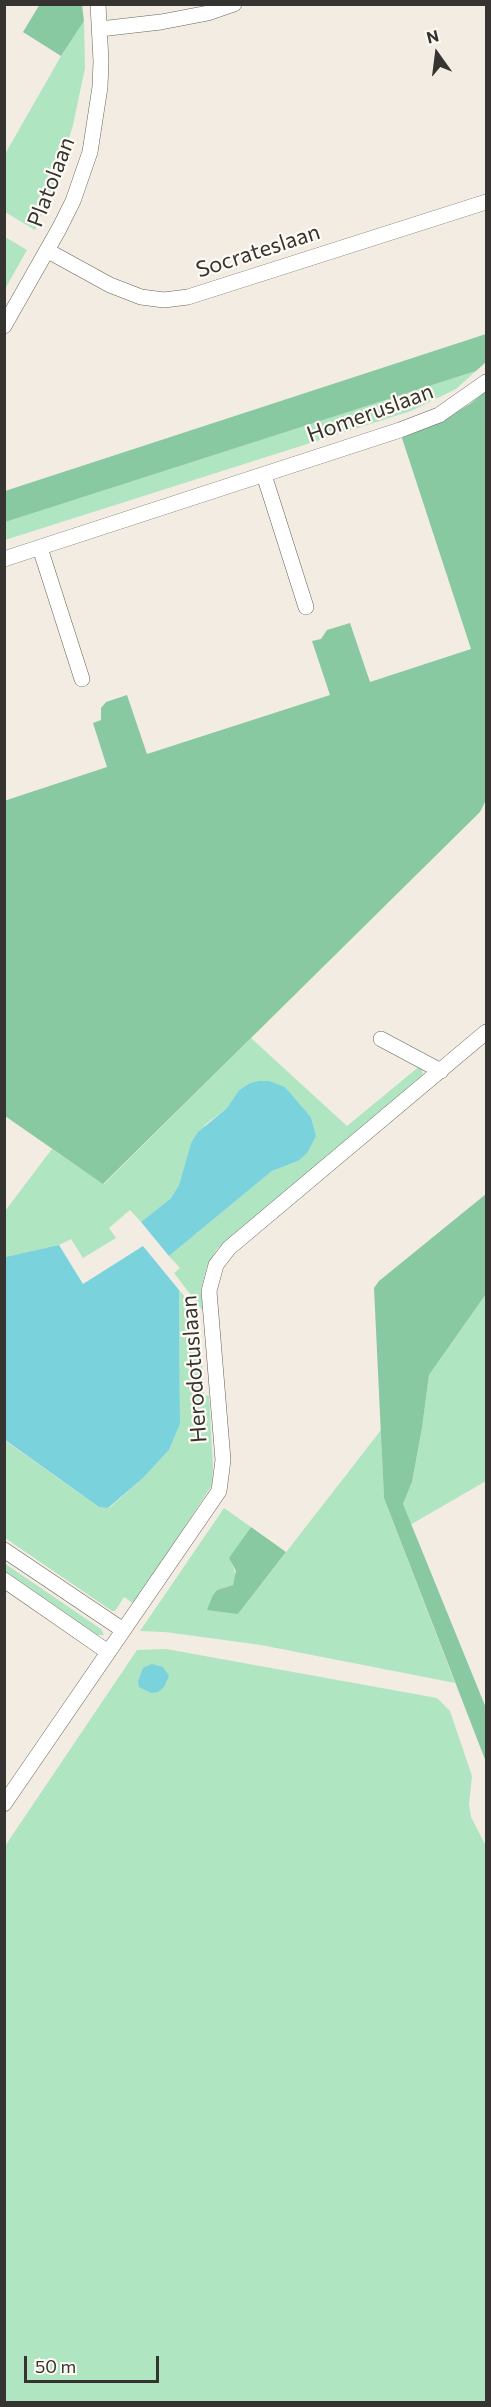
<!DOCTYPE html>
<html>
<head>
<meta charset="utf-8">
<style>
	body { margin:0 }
	#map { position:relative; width:491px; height:2407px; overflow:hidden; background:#f3ece2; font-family:Commissioner,sans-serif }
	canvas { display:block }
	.frame { position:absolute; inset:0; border:6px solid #363430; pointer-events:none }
	.north { position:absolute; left:407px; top:24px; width:60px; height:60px; -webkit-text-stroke:4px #fefaf4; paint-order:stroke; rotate:346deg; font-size:16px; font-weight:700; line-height:24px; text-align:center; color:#363430 }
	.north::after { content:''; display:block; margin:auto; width:21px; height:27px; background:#363430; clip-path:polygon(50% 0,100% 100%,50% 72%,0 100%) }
	.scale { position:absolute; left:24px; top:2356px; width:135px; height:27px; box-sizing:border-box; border:3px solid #363430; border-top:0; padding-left:8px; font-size:18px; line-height:21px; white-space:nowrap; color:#363430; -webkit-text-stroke:4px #fefaf4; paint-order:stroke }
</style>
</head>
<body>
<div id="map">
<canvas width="491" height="2407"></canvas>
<div class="frame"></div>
<div class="north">N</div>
<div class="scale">50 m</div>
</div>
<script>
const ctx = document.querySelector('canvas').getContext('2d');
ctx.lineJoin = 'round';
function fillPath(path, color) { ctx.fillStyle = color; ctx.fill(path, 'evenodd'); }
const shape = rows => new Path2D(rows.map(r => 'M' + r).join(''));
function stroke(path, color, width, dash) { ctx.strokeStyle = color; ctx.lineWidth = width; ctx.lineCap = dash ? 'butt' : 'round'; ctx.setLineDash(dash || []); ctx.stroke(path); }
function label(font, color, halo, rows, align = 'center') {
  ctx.font = font + ' Commissioner,sans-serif'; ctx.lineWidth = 4.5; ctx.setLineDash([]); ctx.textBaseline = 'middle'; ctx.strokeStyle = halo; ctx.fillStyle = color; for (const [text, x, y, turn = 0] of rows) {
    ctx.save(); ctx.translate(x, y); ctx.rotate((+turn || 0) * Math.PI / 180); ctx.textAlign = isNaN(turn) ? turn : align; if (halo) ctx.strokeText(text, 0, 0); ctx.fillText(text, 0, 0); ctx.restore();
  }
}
const green = shape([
	[84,21,85,68,73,125,53,190,35,230,5,212,5,154,61,56],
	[5,237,27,250,5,289],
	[476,371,456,389,411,411,5,540,4,522],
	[251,1038,347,1126,421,1065,423,1075,217,1249,207,1266,201,1289,203,1311,174,1273,180,1268,169,1256,272,1171,298,1161,314,1128,311,1117,285,1087,258,1081,250,1083,239,1090,227,1108,206,1124,191,1143,179,1185,171,1198,141,1222,130,1210,109,1228,116,1238,83,1258,71,1239,59,1245,5,1257,5,1211,52,1149,104,1184],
	[179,1290,199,1312,204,1395,209,1396,213,1467,212,1485,134,1604,124,1597,115,1611,112,1611,5,1538,4,1440,99,1507,109,1508,143,1478,169,1450,180,1424],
	[486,1294,486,1481,410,1525,403,1504,412,1482,422,1428,429,1375],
	[381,1430,384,1498,455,1683,261,1645,165,1632,140,1631,224,1508,251,1527,230,1558,236,1575,233,1585,217,1590,213,1595,238,1614],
	[4,1563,101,1629,104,1635,97,1635,5,1572],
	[166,1649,437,1698,450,1711,472,1776,469,1804,471,1817,486,1846,486,2402,5,2402,5,1846,137,1650]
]);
const forest = shape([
	[40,4,82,5,84,21,61,56,23,32],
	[486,334,486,362,476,371,5,522,5,491],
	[486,391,486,800,480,812,103,1184,5,1116,4,801,107,767,93,723,101,720,101,708,106,702,127,695,147,754,330,695,312,641,321,639,327,630,350,623,370,682,471,649,402,438,439,422,470,404],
	[486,1194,486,1294,429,1375,422,1428,412,1482,403,1504,486,1708,486,1762,384,1498,374,1288,379,1281],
	[251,1527,286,1552,238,1614,207,1610,213,1595,217,1590,233,1585,236,1571,229,1558]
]);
const water = shape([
	[258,1081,269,1081,285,1087,311,1117,316,1136,307,1153,298,1161,272,1171,169,1256,141,1222,171,1198,179,1185,191,1143,198,1132,227,1108,239,1090,250,1083],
	[59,1245,83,1284,143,1246,179,1290,180,1424,169,1450,143,1478,108,1508,99,1507,5,1440,5,1257],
	[152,1664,163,1667,169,1676,164,1687,158,1692,151,1693,139,1687,138,1681,143,1668]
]);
const street = shape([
	[100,29,161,22,208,13,234,4],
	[48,251,110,285,141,297,164,300,188,297,486,202],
	[4,326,59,229,73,201,90,152,100,87,101,61,98,4],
	[264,475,306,607],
	[40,548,82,679],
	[4,559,400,430,439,415,486,382],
	[381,1039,441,1071],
	[4,1550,123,1630],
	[4,1580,108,1652],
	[4,1804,219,1491,223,1460,209,1291,216,1265,229,1248,486,1032]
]);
const streetNames = [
	["Platolaan",51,182,-69],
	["Socrateslaan",258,251,-18],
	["Homeruslaan",370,413,-20],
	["Herodotuslaan",194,1369,-94]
];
fillPath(green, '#b0e5c2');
fillPath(forest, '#89c9a1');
fillPath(water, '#7ad3dc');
stroke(street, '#69635a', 16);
stroke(street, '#fff', 15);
label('22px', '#363430', '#fefaf4', streetNames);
</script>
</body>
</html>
